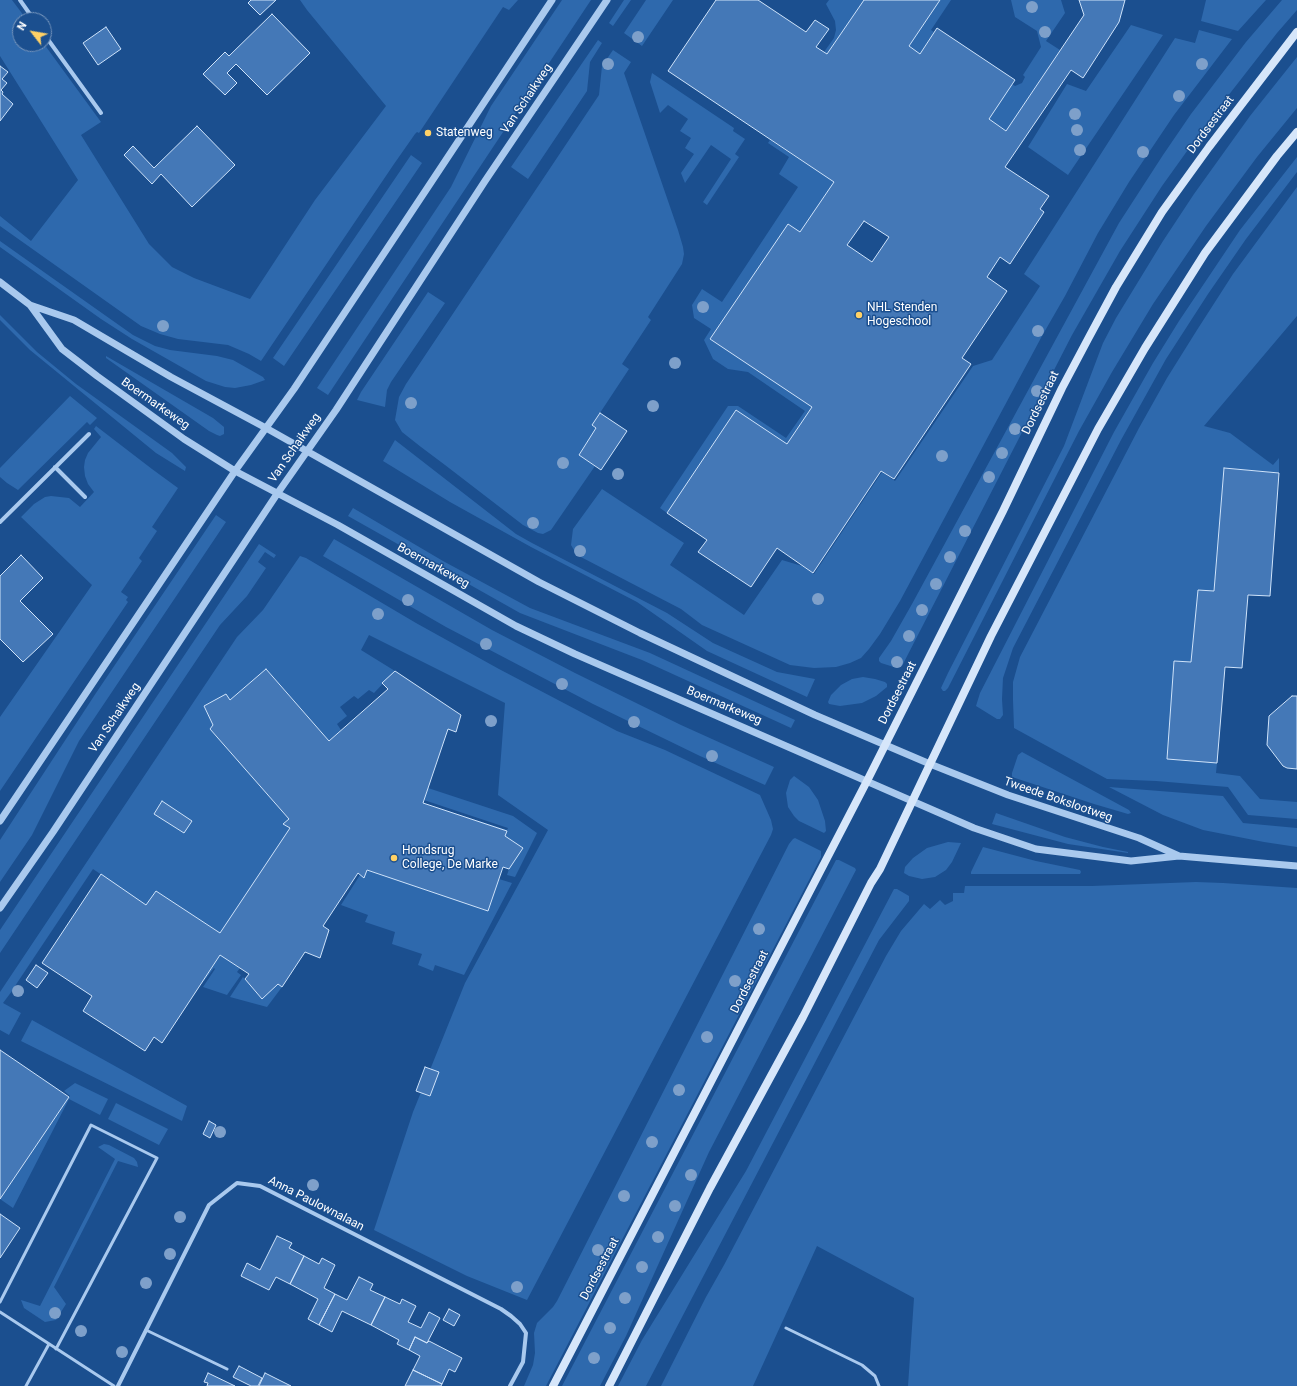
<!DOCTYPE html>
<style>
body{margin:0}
#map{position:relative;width:1297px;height:1386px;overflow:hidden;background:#1b4f8f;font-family:Roboto,sans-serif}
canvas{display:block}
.north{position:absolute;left:12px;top:12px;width:40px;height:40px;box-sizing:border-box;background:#1b4f8f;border:1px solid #7695bc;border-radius:50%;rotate:301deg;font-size:11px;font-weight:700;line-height:16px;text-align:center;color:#fff}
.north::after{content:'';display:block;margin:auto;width:14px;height:18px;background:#ffd166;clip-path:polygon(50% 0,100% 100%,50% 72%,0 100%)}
</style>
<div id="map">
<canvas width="1297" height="1386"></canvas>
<div class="north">N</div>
</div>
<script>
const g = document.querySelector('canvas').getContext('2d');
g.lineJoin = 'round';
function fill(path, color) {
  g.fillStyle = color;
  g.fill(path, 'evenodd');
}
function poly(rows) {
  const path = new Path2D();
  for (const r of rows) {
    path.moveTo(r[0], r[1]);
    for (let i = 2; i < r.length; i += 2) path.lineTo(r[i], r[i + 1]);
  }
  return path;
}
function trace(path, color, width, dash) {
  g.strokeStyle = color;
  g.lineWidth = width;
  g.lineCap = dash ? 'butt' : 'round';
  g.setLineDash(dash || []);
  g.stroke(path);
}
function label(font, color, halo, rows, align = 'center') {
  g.font = font + ' Roboto,sans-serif';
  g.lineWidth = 3;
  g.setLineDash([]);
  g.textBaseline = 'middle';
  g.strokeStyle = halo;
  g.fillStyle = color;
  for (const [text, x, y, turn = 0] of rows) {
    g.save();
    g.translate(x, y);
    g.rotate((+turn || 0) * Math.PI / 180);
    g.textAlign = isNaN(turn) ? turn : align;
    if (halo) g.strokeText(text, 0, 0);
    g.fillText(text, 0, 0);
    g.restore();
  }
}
fill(poly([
 [0,0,12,0,27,20,20,20,20,44,44,44,101,122,81,135,149,244,172,267,194,278,250,299,315,200,386,106,307,10,300,0,518,0,509,10,503,7,419,133,417,132,415,134,394,164,261,361,249,354,228,345,178,339,160,334,141,326,0,226,0,216,31,241,78,180,0,56],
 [562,0,591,0,328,395,317,388,451,187,491,106],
 [624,0,631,0,613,26,609,23],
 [646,0,673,0,642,46,624,33],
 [829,0,864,0,827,54,824,52,834,38,836,30,835,21,826,4],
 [940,0,951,0,931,30,934,32,920,54,909,46],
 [1011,0,1061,0,1065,13,1046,41,1060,50,1006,131,989,119,1012,84,1015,86,1022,83,1025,77,1023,75,1041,47,1037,31,1015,17],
 [1206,0,1266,0,1238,31,1201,21],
 [1282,0,1297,0,1297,10,1277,33,1210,119,1162,186,1120,251,1072,335,902,666,897,668,881,663,879,661,879,658,891,641,912,604,1119,223,1163,155,1191,114,1246,42],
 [1131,25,1163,35,1068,175,1028,147,1067,84,1086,91],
 [1199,30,1232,39,1174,115,1129,182,1098,233,1065,296,1042,336,900,601,880,634,869,649,861,658,850,663,836,667,814,668,790,665,702,625,681,609,577,555,571,545,573,529,602,489,684,543,670,565,744,615,782,560,802,566,814,574,882,472,895,481,973,366,992,360,1040,286,1024,274,1175,38,1195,43],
 [598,40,602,43,590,62,587,91,528,179,511,167],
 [613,50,631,62,624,73,678,230,683,247,684,254,682,264,648,317,651,320,622,364,629,369,592,425,596,428,579,455,595,466,551,530,543,534,538,533,523,525,445,465,421,447,402,432,395,420,399,397,406,384,599,95,602,66],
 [1297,57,1297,108,1257,157,1206,226,1153,304,1112,372,1079,431,948,688,945,691,943,691,941,688,948,673,1064,446,1103,343,1116,318,1163,241,1194,194,1250,116],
 [652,73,734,128,733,131,745,139,735,154,739,157,707,205,703,202,731,159,711,145,685,183,681,173,694,154,685,148,691,138,680,131,688,119,668,105,660,113,650,82],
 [770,140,834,182,800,232,788,224,710,339,812,407,787,444,736,410,667,513,660,508,728,406,738,406,786,438,805,411,748,372,728,369,713,359,704,340,711,329,694,318,692,305,702,289,722,302,798,187,779,174,789,157,768,143],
 [411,155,422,163,284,366,273,358],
 [1297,157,1297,172,1246,239,1208,294,1166,359,1121,440,1013,648,1003,678,1002,699,1003,715,1000,719,997,719,976,706,980,693,1114,432,1153,363,1179,321,1240,230],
 [1297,187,1297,316,1204,426,1230,433,1273,465,1279,458,1279,473,1224,468,1214,591,1198,590,1191,662,1174,661,1167,759,1217,763,1216,773,1240,776,1260,799,1297,802,1297,819,1248,815,1228,787,1156,781,1107,779,1014,728,1013,700,1013,682,1020,657,1139,428,1167,378,1197,330,1233,274],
 [0,241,133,335,155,346,170,350,217,356,233,360,263,377,265,380,251,385,235,388,225,387,206,381,132,339,101,319,0,247],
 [428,292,445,303,391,382,387,390,385,407,357,400,361,392],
 [0,315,37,352,76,384,172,453,186,467,185,471,156,453,30,350,0,320],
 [106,356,213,418,224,427,224,434,220,436,217,435,209,431,106,358],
 [70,396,97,418,90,425,87,422,18,490,7,483,0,477,0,468],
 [96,426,152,469,178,488,152,527,157,531,139,558,142,561,121,592,128,597,126,600,128,602,0,791,0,717,92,585,21,517,34,504,45,497,51,496,69,498,80,507,94,492,88,484,85,476,84,467,85,460,88,453,101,437,94,429],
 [395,440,516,534,532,543,667,613,713,643,777,672,815,679,807,697,707,651,637,602,531,547,450,502,383,461],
 [353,508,443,561,530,608,650,653,795,720,791,728,642,660,520,613,348,516],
 [216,515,226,522,79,741,32,835,0,882,0,840,96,693],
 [334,539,492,630,575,673,681,725,774,767,765,785,700,756,593,704,446,627,323,556],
 [259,544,276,555,274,558,265,552,258,562,266,568,247,596,220,625,0,953,0,930],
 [300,556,306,558,416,623,499,669,617,731,665,750,760,795,771,820,773,829,771,835,527,1300,467,1276,374,1230,413,1112,465,983,548,830,498,795,505,703,369,635,361,650,395,671,374,693,369,690,358,699,354,696,340,707,347,716,337,724,341,730,329,741,266,669,230,700,226,695,204,706,213,725,210,729,289,819,283,824,290,828,220,933,156,891,146,905,93,869,15,986,24,992,21,996,12,991,3,1003,21,1013,9,1035,0,1030,0,992,237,637,263,610],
 [863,677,875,679,885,682,887,684,887,687,876,696,862,703,840,706,829,704,828,702,831,695,841,685,852,679],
 [1022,752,1129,810,1131,813,1128,814,1094,804,1012,777,1012,773,1018,755],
 [794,776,809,787,818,800,825,821,826,831,824,833,799,821,794,816,788,807,786,793,790,780],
 [1109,787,1223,796,1243,823,1297,828,1297,847,1264,842,1203,830,1163,815],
 [428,788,513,816,537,833,515,877,507,875,509,869,523,848,505,836,423,803,507,830,508,828,424,800],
 [996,813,1065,837,1103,847,1128,852,1128,853,1068,844,992,824],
 [795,838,821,851,821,857,546,1386,524,1386,533,1365,535,1353,534,1333,537,1323,553,1307,557,1301,789,844,793,839],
 [948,842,961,843,952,862,946,870,935,877,922,879,909,876,904,873,905,867,913,858,927,848],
 [983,847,1036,861,1080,870,1081,872,1080,874,971,874,971,872],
 [836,860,839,860,855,868,856,870,709,1152,626,1336,600,1386,562,1386],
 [367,870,488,911,499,879,512,883,464,975,435,965,433,971,418,965,422,954,392,944,395,932,365,922,368,915,341,905,360,875,364,877],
 [1196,882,1223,883,1297,888,1297,1386,908,1386,914,1298,817,1246,753,1386,661,1386,706,1297,724,1265,886,956,901,931,924,904,930,909,940,900,945,905,953,901,953,893,964,893,965,886,1092,886],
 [894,889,897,889,909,896,909,901,879,940,646,1386,618,1386,642,1340,746,1171],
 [220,955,240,968,237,972,241,975,227,995,203,987,215,969,214,968,200,986],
 [243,977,262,998,278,984,282,987,267,1007,230,997],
 [32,1020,187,1106,182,1121,21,1041],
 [75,1083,108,1099,100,1115,69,1099,13,1208,0,1199,70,1096,64,1091],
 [116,1103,168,1129,159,1145,108,1119],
 [104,1144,109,1145,134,1158,137,1162,138,1167,118,1161,54,1287,66,1304,56,1320,45,1322,24,1308,21,1300,40,1306,115,1159,98,1147]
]), '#2e69ad');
const building = poly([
 [251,0,276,0,260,15,248,3,251,0],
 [716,0,758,0,806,32,815,20,829,29,816,47,827,54,864,0,940,0,909,46,920,54,937,28,1015,80,989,119,1006,131,1084,15,1079,0,1125,0,1119,22,1083,78,1071,70,1005,167,1049,196,1040,209,1044,212,1010,264,1000,257,987,277,1007,291,962,358,971,364,894,479,881,471,813,573,777,548,751,587,698,552,707,540,667,513,736,410,787,444,812,407,710,339,788,224,800,232,834,182,668,71,716,0],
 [864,221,889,237,872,262,847,245,864,221],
 [272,14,310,53,267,95,236,64,227,73,237,83,225,95,203,74,225,52,229,56,272,14],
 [106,27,121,49,98,65,83,43,106,27],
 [0,66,8,72,2,79,7,83,1,90,3,92,2,94,13,104,0,121,0,66],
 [197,126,235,165,192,207,161,174,152,184,124,155,133,146,154,168,197,126],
 [600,413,627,431,601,470,579,455,596,428,592,425,600,413],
 [1224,468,1279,473,1270,596,1248,595,1242,668,1225,667,1217,763,1167,759,1174,661,1191,662,1198,590,1214,591,1224,468],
 [21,555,43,578,20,601,53,634,23,662,0,639,0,576,21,555],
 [266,669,329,741,388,689,382,683,395,671,461,715,456,732,448,729,423,803,507,831,505,836,523,848,509,869,503,867,488,911,367,870,364,878,358,873,323,926,329,930,320,958,305,952,282,987,278,984,262,999,245,979,249,974,220,955,162,1043,154,1037,145,1051,83,1011,92,996,42,963,101,874,146,905,156,891,220,933,290,828,283,824,289,819,210,729,213,725,204,706,226,694,230,700,266,669],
 [1292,696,1297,696,1297,769,1287,768,1283,766,1267,745,1269,716,1292,696],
 [162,801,192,821,184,833,154,814,162,801],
 [36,965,48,973,37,988,26,980,36,965],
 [0,1050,69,1097,0,1199,0,1050],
 [425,1067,439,1072,430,1096,416,1091,425,1067],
 [209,1121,216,1125,210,1138,203,1134,209,1121],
 [0,1214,20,1228,0,1258,0,1214],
 [277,1236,292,1243,289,1248,304,1256,290,1284,276,1277,269,1290,241,1276,247,1263,260,1270,277,1236],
 [304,1256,319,1264,322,1258,335,1265,324,1288,335,1294,319,1325,308,1319,318,1299,290,1284,304,1256],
 [359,1277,373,1284,370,1290,385,1297,371,1325,342,1311,332,1332,319,1325,335,1294,347,1300,359,1277],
 [385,1297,400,1304,402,1299,416,1306,408,1322,421,1328,429,1312,440,1318,427,1343,415,1337,409,1350,397,1344,399,1340,371,1325,385,1297],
 [449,1309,460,1315,454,1326,443,1320,449,1309],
 [415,1337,427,1343,429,1341,462,1358,455,1372,449,1369,442,1384,413,1370,420,1356,409,1350,415,1337],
 [239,1366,262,1378,258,1386,251,1386,233,1377,239,1366],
 [413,1370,442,1384,441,1386,405,1386,413,1370],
 [208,1373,235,1386,207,1386,208,1383,204,1382,208,1373],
 [265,1373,291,1386,259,1386,265,1373]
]);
fill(building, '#4478b7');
trace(building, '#cfe3fa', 1);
trace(poly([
 [0,1302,91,1125,157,1158,56,1349],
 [0,1312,114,1386],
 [786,1328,862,1365,875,1376,879,1386],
 [146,1330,227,1369],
 [26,1386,49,1344]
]), '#a9c9ee', 3);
trace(poly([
 [20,0,34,20],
 [44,34,101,113],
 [55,467,85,497],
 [0,522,89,434],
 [118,1386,209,1205,237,1183,260,1186,501,1309,511,1316,520,1324,526,1333,523,1362,510,1386]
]), '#a9c9ee', 4);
trace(poly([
 [0,282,30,305,62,349,97,376,184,439,235,471,338,525,516,626,575,654,974,828,1036,849,1131,861,1179,856,1297,866],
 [30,305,74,320,171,377,266,428,539,582,640,633,815,715,930,764,1008,795,1139,838,1179,856],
 [0,821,235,471,294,389,552,0],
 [0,908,53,832,277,494,336,410,485,181,607,0]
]), '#a9c9ee', 7);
trace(poly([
 [553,1386,867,781,1003,511,1062,388,1088,339,1116,287,1162,212,1209,147,1297,32],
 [609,1386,710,1188,803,1017,871,883,880,869,991,636,1098,429,1145,348,1205,253,1277,156,1297,132]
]), '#d6e6fa', 8);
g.fillStyle = '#7ea0ca';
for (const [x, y] of [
 [1032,7],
 [1045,32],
 [638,37],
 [608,64],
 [1202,64],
 [1179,96],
 [1075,114],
 [1077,130],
 [1080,150],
 [1143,152],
 [703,307],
 [163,326],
 [1038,331],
 [675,363],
 [1037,391],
 [411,403],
 [653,406],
 [1015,429],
 [1002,453],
 [942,456],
 [563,463],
 [618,474],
 [989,477],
 [533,523],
 [965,531],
 [580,551],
 [950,557],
 [936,584],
 [818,599],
 [408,600],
 [922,610],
 [378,614],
 [909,636],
 [486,644],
 [897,662],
 [562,684],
 [491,721],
 [634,722],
 [712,756],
 [759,929],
 [735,981],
 [18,991],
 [707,1037],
 [679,1090],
 [220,1132],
 [652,1142],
 [691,1175],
 [313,1185],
 [624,1196],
 [675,1206],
 [180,1217],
 [658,1237],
 [598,1250],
 [170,1254],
 [642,1267],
 [146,1283],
 [517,1287],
 [625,1298],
 [55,1313],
 [610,1328],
 [81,1331],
 [122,1352],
 [594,1358]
]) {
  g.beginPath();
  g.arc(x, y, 6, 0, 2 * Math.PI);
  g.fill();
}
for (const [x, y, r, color] of [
 [428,133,4,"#ffd166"],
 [859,315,4,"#ffd166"],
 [394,858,4,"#ffd166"]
]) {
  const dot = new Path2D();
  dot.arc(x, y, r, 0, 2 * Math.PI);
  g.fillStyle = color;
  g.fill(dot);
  trace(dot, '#1b4f8f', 1.5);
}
label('12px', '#fff', '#1b4f8f', [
 ["Van Schaikweg",527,99,-56],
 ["Dordsestraat",1211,125,-53],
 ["Dordsestraat",1041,403,-64],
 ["Boermarkeweg",155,404,35],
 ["Van Schaikweg",295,448,-55],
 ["Boermarkeweg",433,566,29],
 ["Dordsestraat",898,693,-63],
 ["Boermarkeweg",724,706,23],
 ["Van Schaikweg",115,718,-56],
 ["Tweede Bokslootweg",1058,800,19],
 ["Dordsestraat",750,982,-63],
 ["Anna Paulownalaan",316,1204,27],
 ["Dordsestraat",600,1269,-62]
]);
label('12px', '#fff', '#1b4f8f', [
 ["Statenweg",436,133],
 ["NHL Stenden",867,308],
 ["Hogeschool",867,322],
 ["Hondsrug",402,851],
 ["College, De Marke",402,865]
], 'left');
</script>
